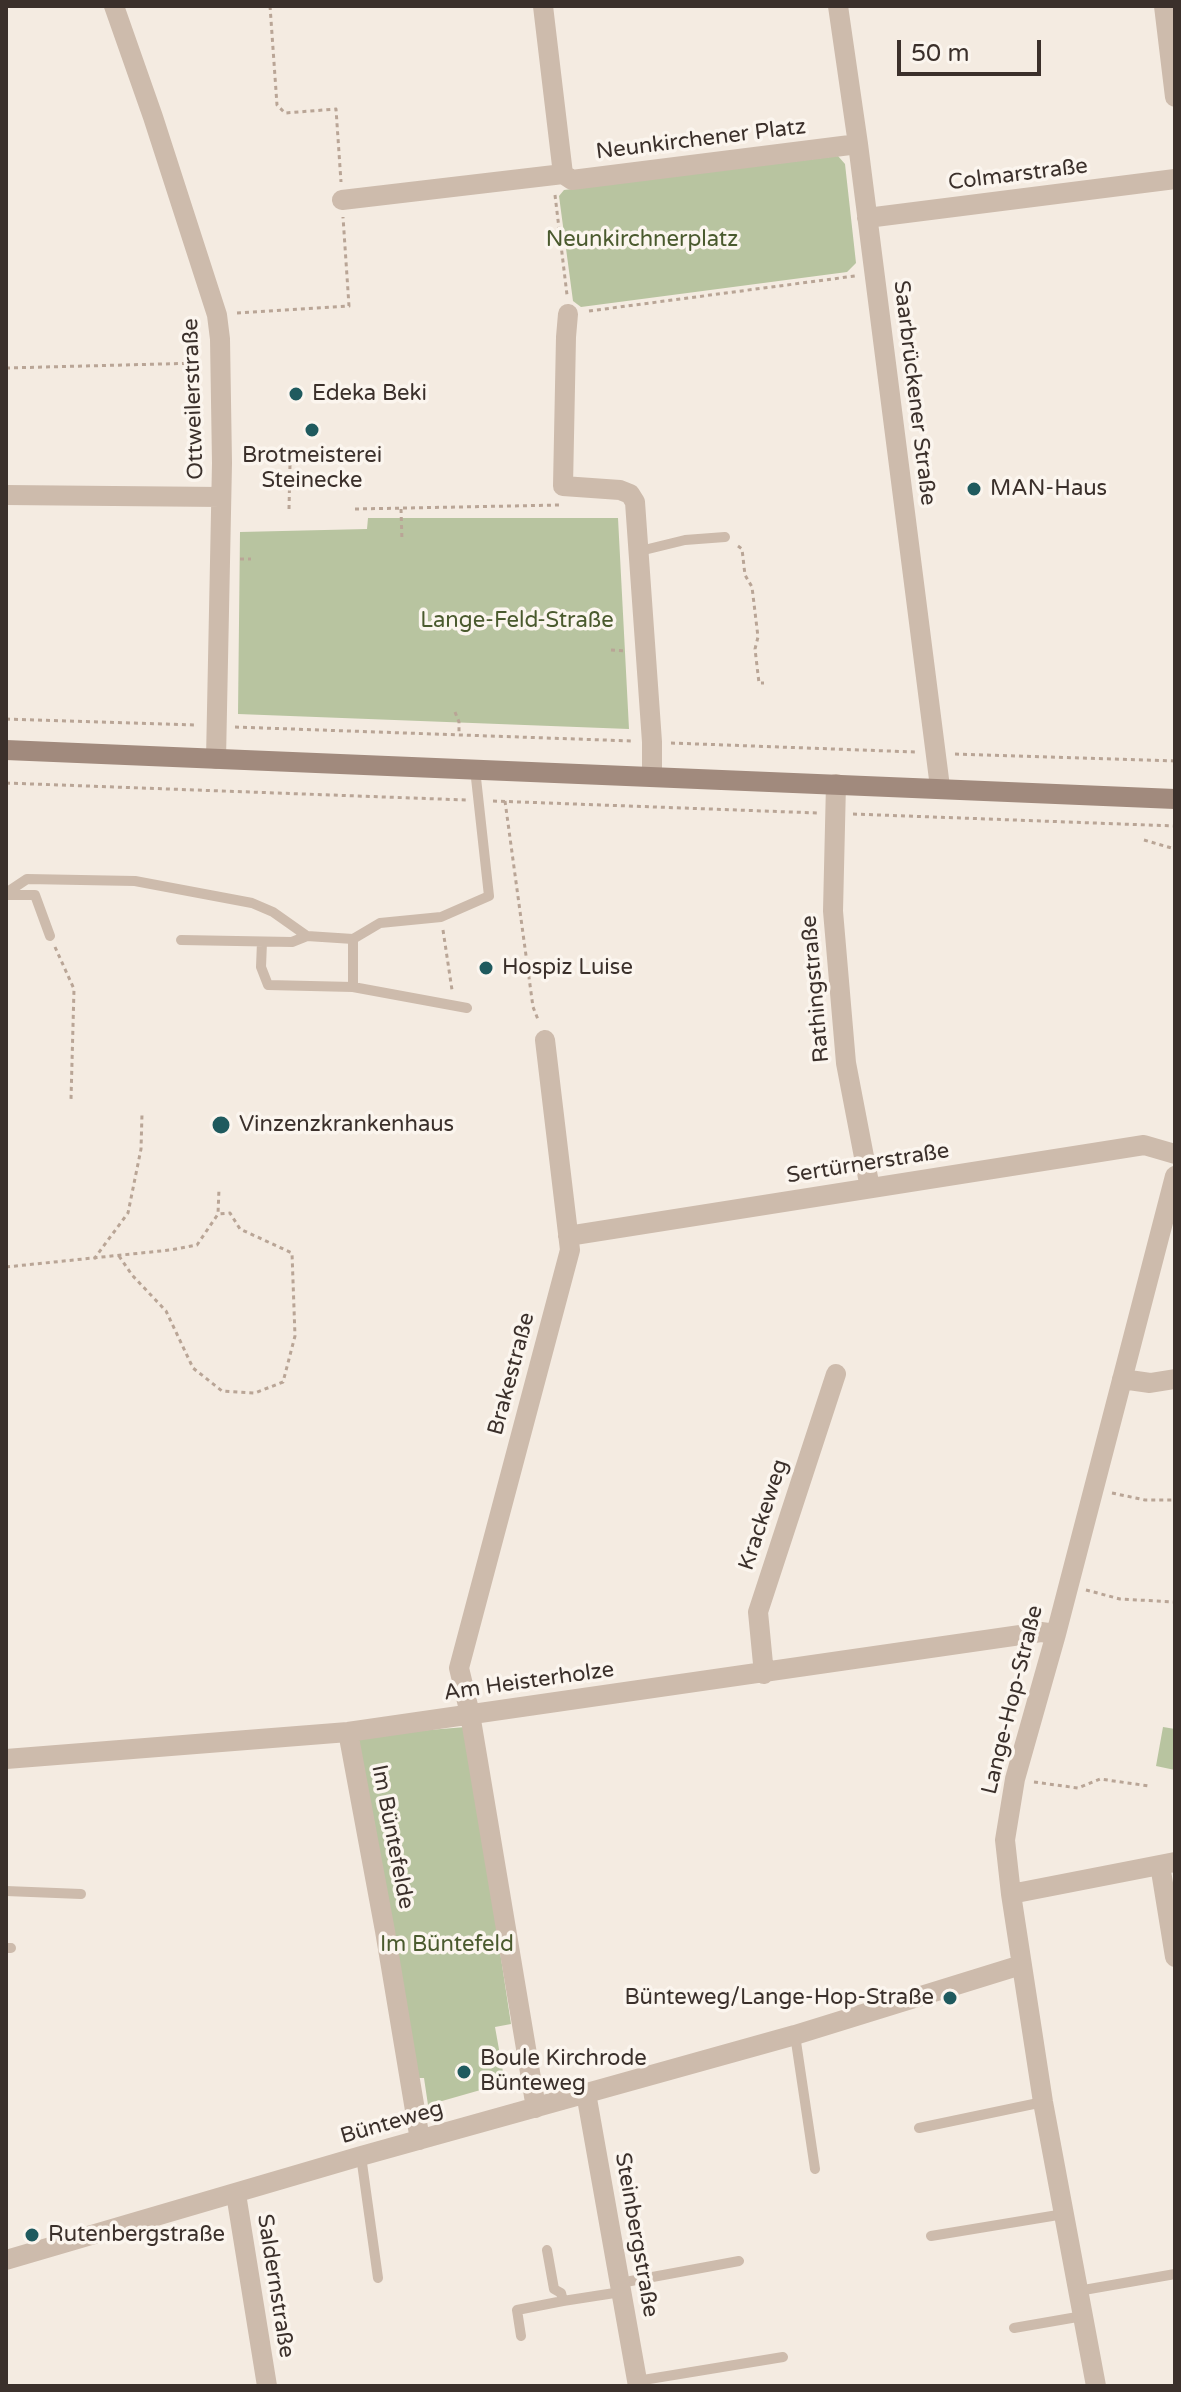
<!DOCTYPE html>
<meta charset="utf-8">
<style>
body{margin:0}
#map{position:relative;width:1181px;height:2392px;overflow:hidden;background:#f4ebe1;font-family:"Varela Round",sans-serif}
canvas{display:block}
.frame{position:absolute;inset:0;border:8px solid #3b302b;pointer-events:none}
.scale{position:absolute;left:897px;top:40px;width:144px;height:36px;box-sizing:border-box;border:4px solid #3b302b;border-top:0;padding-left:10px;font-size:24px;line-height:28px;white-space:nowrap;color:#3b302b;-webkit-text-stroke:6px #fbf5ee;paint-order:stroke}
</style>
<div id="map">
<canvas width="1181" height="2392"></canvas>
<div class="frame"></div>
<div class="scale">50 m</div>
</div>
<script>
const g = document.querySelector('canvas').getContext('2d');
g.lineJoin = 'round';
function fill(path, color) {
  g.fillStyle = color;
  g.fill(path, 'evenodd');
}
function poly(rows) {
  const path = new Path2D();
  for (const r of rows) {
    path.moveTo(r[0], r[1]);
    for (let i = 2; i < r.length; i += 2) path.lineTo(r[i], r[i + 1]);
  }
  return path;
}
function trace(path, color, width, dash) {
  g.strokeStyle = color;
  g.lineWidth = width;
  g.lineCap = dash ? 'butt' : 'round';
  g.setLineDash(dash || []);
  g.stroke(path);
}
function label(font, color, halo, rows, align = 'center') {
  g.font = font + ' "Varela Round",sans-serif';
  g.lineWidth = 7;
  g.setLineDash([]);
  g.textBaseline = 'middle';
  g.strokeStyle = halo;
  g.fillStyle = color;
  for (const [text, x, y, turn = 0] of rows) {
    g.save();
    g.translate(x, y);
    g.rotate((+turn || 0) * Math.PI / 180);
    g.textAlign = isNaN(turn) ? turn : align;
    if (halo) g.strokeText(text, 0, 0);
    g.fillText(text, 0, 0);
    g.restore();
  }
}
fill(poly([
 [838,156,845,164,856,263,847,272,581,307,573,301,559,196,564,190],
 [368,518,618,518,629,729,238,714,240,532,367,529],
 [466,1727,511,2024,495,2027,505,2083,428,2105,424,2078,417,2078,354,1736],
 [1163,1727,1175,1729,1175,1770,1156,1766]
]), '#b8c4a0');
trace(poly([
 [270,6,277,105,285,113,336,109,341,182],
 [555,195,567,295],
 [589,311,855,276],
 [237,313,349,306,343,217],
 [6,368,201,363],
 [289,509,290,464],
 [355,509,561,505],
 [401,509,402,541],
 [738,546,742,549,745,575,752,587,758,637,755,649,759,683,764,683],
 [240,559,251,559],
 [611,650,627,651],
 [455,712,459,722,459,735],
 [6,719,196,725],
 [235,727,632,741],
 [671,743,915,752],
 [955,754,1175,761],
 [6,783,466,800],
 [493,801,818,813],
 [505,801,533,1007,539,1022],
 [853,814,1175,826],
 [1144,840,1175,849],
 [443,930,452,990],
 [55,947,74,989,71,1099],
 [119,1256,132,1275,166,1311,193,1368,222,1391,255,1393,283,1382,295,1336,292,1253,240,1229,230,1213,218,1214],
 [94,1259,128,1213,141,1149,142,1114],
 [6,1267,170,1250,197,1245,218,1214,219,1189],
 [1112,1493,1145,1500,1175,1500],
 [1086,1590,1120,1599,1175,1602],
 [1034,1782,1078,1788,1100,1779,1149,1786]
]), '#b9a596', 3, [4, 4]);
trace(poly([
 [640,551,685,540,725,537],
 [6,893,27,879,135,881,252,903,273,912,307,936,292,942,181,940],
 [6,895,35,895,50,936],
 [353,939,380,923,441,917,489,896,475,769],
 [262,942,261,967,268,985,353,987,353,939,307,936],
 [353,987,467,1008],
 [6,1891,81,1894],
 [6,1948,11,1948],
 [795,2035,815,2169],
 [919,2128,1043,2102],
 [361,2156,378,2278],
 [931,2236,1064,2214],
 [547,2250,554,2289,561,2293,563,2301,621,2292],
 [620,2283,739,2261],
 [1078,2291,1175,2274],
 [1014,2328,1083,2316],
 [521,2336,517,2310,563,2301],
 [637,2381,783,2357]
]), '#cdbbac', 10);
trace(poly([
 [114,6,153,117,217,315,220,339,222,463,216,759],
 [543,6,563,174],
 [838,6,858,144,940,787],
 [1164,6,1175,97],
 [342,200,563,174,572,180,858,144],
 [867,218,1175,179],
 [568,314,566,337,563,486,620,490,630,494,635,502,652,742,652,776],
 [6,495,221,497],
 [836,784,833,911,846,1063,870,1188],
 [568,1236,1144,1145,1175,1154],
 [1122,1379,1150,1383,1175,1379],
 [764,1674,758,1612,836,1374],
 [348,1732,385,1931,420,2140],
 [6,1759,348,1732,1041,1632,1056,1634],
 [1160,1865,1175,1957],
 [1011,1894,1175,1862],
 [586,2093,638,2386],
 [536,2108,470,1714,459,1668,570,1250,545,1040],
 [236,2194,267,2386],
 [6,2260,361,2156,795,2035,1021,1965],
 [1096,2386,1043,2102,1011,1894,1005,1840,1015,1779,1056,1634,1175,1176]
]), '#cdbbac', 20);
trace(poly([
 [6,750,1175,799]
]), '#a18a7d', 20);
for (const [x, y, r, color] of [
 [296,394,8,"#1f5a5e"],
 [312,430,8,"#1f5a5e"],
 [974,489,8,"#1f5a5e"],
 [486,968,8,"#1f5a5e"],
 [221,1125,10,"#1f5a5e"],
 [950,1998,8,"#1f5a5e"],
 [464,2072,8,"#1f5a5e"],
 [32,2235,8,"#1f5a5e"]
]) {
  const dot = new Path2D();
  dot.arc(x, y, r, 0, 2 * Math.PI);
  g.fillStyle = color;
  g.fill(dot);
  trace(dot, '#fbf5ee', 3);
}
label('22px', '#3b302b', '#fbf5ee', [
 ["Neunkirchener Platz",701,140,-7],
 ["Colmarstraße",1018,175,-7],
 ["Saarbrückener Straße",914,393,83],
 ["Ottweilerstraße",194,399,-92],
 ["Rathingstraße",816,989,-95],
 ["Sertürnerstraße",868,1164,-9],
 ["Brakestraße",512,1374,-75],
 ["Krackeweg",764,1515,-72],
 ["Am Heisterholze",529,1682,-8],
 ["Lange-Hop-Straße",1013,1700,-76],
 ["Im Büntefelde",392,1837,79],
 ["Bünteweg",392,2123,-16],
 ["Steinbergstraße",636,2235,80],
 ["Saldernstraße",275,2286,81]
]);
label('22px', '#4a5a2e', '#fbf5ee', [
 ["Neunkirchnerplatz",642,240],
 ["Lange-Feld-Straße",517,621],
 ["Im Büntefeld",447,1945]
]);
label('22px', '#3b302b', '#fbf5ee', [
 ["Edeka Beki",312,394],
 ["Brotmeisterei",312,456,"center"],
 ["Steinecke",312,481,"center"],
 ["MAN-Haus",990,489],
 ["Hospiz Luise",502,968],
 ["Vinzenzkrankenhaus",239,1125],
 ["Bünteweg/Lange-Hop-Straße",934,1998,"right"],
 ["Boule Kirchrode",480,2059],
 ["Bünteweg",480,2084],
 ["Rutenbergstraße",48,2235]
], 'left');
</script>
